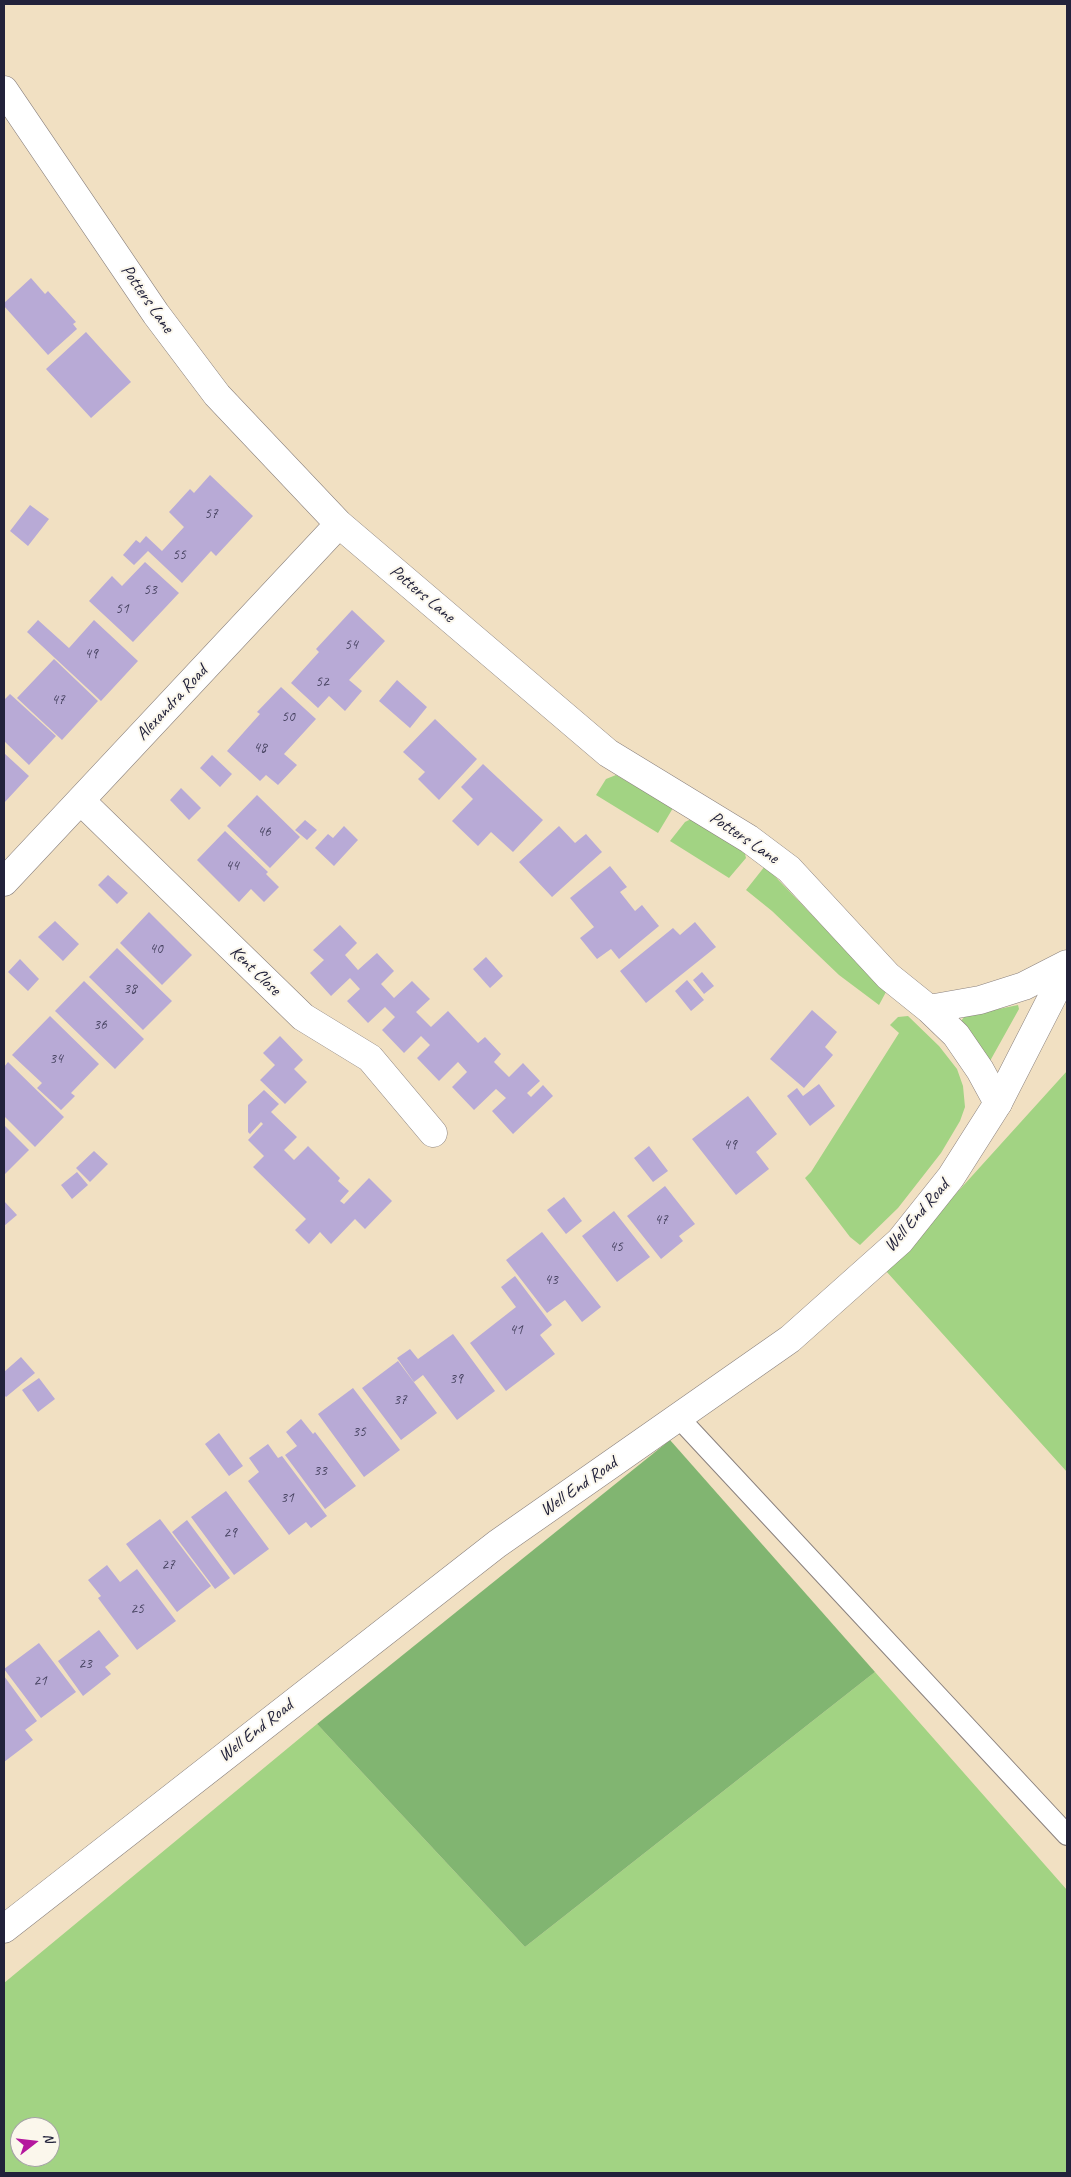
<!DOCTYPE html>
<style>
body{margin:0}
#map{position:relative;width:1071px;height:2177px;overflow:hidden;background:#f1e0c2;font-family:Caveat,sans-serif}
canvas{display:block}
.frame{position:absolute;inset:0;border:5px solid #22223b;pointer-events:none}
.north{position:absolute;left:10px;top:2117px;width:50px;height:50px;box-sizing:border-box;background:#fbf7ec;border:1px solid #a4a2a5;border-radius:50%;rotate:74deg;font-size:14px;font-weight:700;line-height:20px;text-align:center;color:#22223b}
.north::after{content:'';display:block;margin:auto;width:18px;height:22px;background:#b5179e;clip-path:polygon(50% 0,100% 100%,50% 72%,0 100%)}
</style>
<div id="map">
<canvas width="1071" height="2177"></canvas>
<div class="frame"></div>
<div class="north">N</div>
</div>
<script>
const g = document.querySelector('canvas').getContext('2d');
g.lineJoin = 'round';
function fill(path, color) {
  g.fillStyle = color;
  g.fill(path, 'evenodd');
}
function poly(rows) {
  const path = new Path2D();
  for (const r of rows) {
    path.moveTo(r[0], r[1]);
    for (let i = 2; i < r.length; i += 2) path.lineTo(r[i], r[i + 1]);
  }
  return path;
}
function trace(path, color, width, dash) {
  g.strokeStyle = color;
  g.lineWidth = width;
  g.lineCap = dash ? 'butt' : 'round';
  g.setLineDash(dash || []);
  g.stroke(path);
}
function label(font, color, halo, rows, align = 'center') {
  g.font = font + ' Caveat,sans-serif';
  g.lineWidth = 4;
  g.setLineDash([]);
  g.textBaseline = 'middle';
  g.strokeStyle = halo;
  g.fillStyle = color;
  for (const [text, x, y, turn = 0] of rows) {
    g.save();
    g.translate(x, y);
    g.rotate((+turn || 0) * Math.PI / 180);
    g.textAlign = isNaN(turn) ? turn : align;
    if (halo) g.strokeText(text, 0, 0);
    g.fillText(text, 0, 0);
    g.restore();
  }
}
fill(poly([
 [616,775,673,808,658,833,596,795,606,779],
 [693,818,744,850,746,858,729,878,670,841,685,822],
 [765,866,886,992,879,1005,839,975,772,911,746,890],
 [1018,1005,1019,1009,990,1061,961,1021,965,1016],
 [908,1016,939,1046,957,1069,963,1086,965,1107,960,1121,941,1153,898,1208,860,1245,850,1237,805,1178,811,1172,899,1033,890,1025,898,1017],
 [1067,1071,1067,1472,886,1271],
 [875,1672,1067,1890,1067,2173,4,2173,4,1983,317,1724,525,1947],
 [20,2127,50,2127,50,2157,20,2157]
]), '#a2d383');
fill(poly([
 [670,1440,875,1672,525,1947,317,1724]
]), '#81b571');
fill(poly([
 [31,278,45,294,48,291,76,322,73,324,77,329,48,355,4,306,4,303],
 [86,332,131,382,91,418,46,369],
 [210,475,253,516,216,556,211,551,182,583,148,551,134,565,123,555,136,540,140,543,146,536,162,551,184,527,169,512,190,489,194,493],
 [30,505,49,519,28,546,10,531],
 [145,562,179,593,133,642,89,601,112,576,122,586],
 [352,610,385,641,349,680,362,691,345,711,329,696,318,708,291,683,319,652,316,649],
 [38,620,69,648,94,620,138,661,101,701,27,632],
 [54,659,98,701,62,740,17,698],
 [397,680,427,707,410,728,379,701],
 [281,687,316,719,284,754,297,765,278,785,266,775,260,781,227,751,260,714,257,712],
 [10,694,56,736,29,765,4,741,4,700],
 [435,719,477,759,439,800,418,779,425,772,403,752],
 [4,753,29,776,4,803],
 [212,755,232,774,220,787,200,768],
 [483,764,543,820,513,852,491,832,478,846,452,821,473,799,461,787],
 [181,788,201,808,189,820,170,800],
 [257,795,300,837,270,868,227,826],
 [305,820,317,830,307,840,295,830],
 [344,826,358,840,334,866,315,848,328,834,333,838],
 [559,826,575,843,586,834,602,852,552,897,519,862],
 [225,831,268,872,266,874,279,887,264,902,251,889,239,902,197,860],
 [610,866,627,887,620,892,635,911,642,905,659,926,619,959,611,949,597,959,580,938,594,927,570,898],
 [108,875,128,893,117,904,98,885],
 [149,912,192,955,162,985,120,943],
 [55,921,79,944,63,961,38,937],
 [695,922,716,947,646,1003,620,971,673,928,680,935],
 [340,925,357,943,345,955,358,970,377,953,394,971,381,984,394,998,412,981,430,999,416,1012,431,1027,448,1011,478,1043,485,1037,501,1054,494,1062,509,1077,523,1063,540,1081,527,1093,531,1097,543,1085,553,1096,513,1134,492,1111,506,1098,496,1089,474,1110,452,1087,467,1072,458,1062,439,1081,417,1058,430,1045,421,1036,404,1053,382,1030,395,1017,385,1007,368,1023,347,1001,360,989,350,978,331,996,310,973,324,960,313,950],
 [117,948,172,1001,143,1030,89,977],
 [486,957,503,976,490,988,473,969],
 [20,959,39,979,28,991,8,972],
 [702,972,714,986,704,994,693,980],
 [687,980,704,1000,691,1011,675,991],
 [84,981,144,1039,115,1069,55,1011],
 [812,1010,837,1032,825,1047,833,1055,804,1088,770,1059],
 [50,1016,99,1064,71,1093,75,1096,61,1110,37,1088,42,1083,12,1055],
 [280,1036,303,1060,294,1069,307,1082,285,1104,260,1080,275,1065,263,1053],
 [8,1062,64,1117,35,1147,4,1116,4,1067],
 [819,1084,835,1106,810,1126,787,1096,797,1088,803,1096],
 [264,1090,279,1104,271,1112,297,1137,284,1150,294,1160,308,1146,340,1178,338,1181,349,1191,340,1201,344,1204,369,1178,392,1201,365,1229,355,1219,331,1244,320,1232,309,1244,295,1230,306,1219,253,1167,264,1156,248,1140,263,1124,261,1122,250,1134,248,1132,248,1105],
 [748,1096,777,1134,756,1152,769,1169,736,1195,692,1139],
 [4,1125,29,1150,4,1175],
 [649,1146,668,1171,653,1182,634,1158],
 [94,1151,108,1164,90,1182,76,1168],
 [77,1172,88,1185,72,1199,61,1185],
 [665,1186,695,1224,679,1236,683,1241,661,1259,627,1216],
 [564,1197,582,1221,566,1234,547,1210],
 [4,1201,17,1215,4,1226],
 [614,1211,650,1257,617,1282,582,1236],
 [542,1232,601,1307,582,1322,565,1300,547,1313,506,1260],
 [515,1276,552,1325,540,1335,555,1354,506,1391,470,1343,516,1307,501,1287],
 [453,1334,495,1391,457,1420,423,1375,414,1382,397,1358,410,1349,418,1359],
 [21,1357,35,1373,6,1397,4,1395,4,1372],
 [398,1361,437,1413,401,1440,362,1388],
 [39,1378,55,1399,38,1412,22,1390],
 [353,1388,400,1450,364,1477,318,1414],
 [301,1419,313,1434,315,1432,356,1486,325,1509,285,1455,297,1446,286,1432],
 [219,1433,243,1466,229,1476,205,1444],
 [268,1444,278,1458,282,1456,327,1516,311,1528,306,1522,289,1535,248,1481,259,1472,249,1458],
 [226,1491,269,1549,234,1575,191,1517],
 [160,1519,211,1586,177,1612,126,1544],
 [187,1520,230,1578,215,1589,172,1532],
 [107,1565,120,1582,137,1569,176,1621,137,1650,98,1598,101,1596,88,1580],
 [99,1630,119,1656,105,1667,111,1674,83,1696,58,1661],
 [39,1643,76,1692,41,1718,4,1669],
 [4,1676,37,1721,25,1730,33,1740,4,1762]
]), '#b8aad6');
const service = poly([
 [679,1418,1067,1835]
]);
const minor = poly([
 [4,90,156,314,217,395,339,524,608,753,749,839,789,869,888,976,929,1009,956,1035,980,1070,998,1103],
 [81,801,303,1017,370,1058,433,1133],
 [4,882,339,524],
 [929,1009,980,1000,1024,986,1067,964]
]);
const tertiary = poly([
 [4,1929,497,1544,790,1339,900,1241,951,1177,998,1103,1067,968]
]);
trace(service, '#8a817e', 22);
trace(minor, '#8a817e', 29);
trace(tertiary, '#8a817e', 29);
trace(service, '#fff', 20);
trace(minor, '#fff', 28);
trace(tertiary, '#fff', 28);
label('15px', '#484462', null, [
 ["57",211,514],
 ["55",179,555],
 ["53",150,590],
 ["51",122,609],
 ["54",351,645],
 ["49",91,654],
 ["52",322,682],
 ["47",58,700],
 ["50",288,717],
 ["48",260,748],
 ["46",264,832],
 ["44",232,866],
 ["40",156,949],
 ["38",130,989],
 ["36",100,1025],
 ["34",56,1059],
 ["49",730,1145],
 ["47",661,1220],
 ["45",616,1247],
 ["43",551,1280],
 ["41",516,1330],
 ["39",456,1379],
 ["37",400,1400],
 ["35",359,1432],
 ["33",320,1471],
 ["31",287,1498],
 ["29",230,1533],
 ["27",168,1565],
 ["25",137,1609],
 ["23",85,1664],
 ["21",40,1681]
]);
label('18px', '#22223b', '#fbf7ec', [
 ["Potters Lane",147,299,55],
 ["Potters Lane",422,594,40],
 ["Alexandra Road",172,703,-47],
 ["Potters Lane",744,838,34],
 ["Kent Close",255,971,44],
 ["Well End Road",917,1216,-49],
 ["Well End Road",579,1487,-35],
 ["Well End Road",256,1731,-38]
]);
</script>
